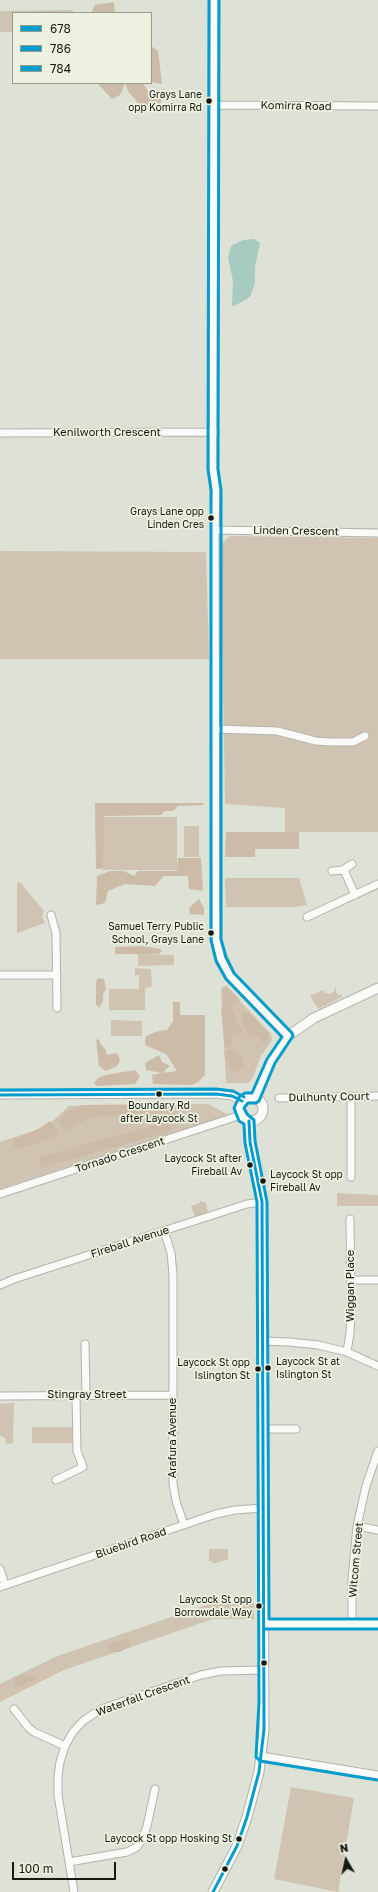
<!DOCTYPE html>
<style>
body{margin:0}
#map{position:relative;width:378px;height:1892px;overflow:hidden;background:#dee1d6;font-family:"Golos Text",sans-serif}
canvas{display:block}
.legend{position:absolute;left:12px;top:12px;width:140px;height:72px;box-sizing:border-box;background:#ecf2df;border:1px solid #979b8d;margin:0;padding:5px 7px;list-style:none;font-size:12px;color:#171913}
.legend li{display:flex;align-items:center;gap:8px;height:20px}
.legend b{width:20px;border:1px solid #979b8d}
.north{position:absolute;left:326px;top:1840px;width:40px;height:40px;-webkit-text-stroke:3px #ecf2df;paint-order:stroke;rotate:351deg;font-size:11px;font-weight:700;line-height:16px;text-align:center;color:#171913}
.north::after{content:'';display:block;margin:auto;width:14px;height:18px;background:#171913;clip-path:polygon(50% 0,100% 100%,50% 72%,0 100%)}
.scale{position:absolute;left:12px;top:1862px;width:104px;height:18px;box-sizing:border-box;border:2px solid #171913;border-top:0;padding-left:5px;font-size:12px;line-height:14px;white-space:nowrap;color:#171913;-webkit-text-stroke:3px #ecf2df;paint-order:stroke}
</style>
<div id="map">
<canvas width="378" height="1892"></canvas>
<ul class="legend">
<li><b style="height:5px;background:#039ece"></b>678</li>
<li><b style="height:5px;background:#039ece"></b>786</li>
<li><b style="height:5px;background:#039ece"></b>784</li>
</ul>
<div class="north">N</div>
<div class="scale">100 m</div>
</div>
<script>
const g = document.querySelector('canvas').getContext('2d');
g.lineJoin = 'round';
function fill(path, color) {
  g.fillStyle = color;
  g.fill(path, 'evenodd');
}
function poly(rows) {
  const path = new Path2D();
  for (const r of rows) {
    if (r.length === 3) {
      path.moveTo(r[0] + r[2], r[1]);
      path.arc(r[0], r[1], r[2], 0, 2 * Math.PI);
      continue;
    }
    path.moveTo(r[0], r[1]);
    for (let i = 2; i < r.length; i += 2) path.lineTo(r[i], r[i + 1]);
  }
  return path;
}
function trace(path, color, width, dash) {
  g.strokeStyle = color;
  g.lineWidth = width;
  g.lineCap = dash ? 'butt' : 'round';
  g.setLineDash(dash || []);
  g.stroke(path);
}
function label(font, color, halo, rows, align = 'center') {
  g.font = font + ' "Golos Text",sans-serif';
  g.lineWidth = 3.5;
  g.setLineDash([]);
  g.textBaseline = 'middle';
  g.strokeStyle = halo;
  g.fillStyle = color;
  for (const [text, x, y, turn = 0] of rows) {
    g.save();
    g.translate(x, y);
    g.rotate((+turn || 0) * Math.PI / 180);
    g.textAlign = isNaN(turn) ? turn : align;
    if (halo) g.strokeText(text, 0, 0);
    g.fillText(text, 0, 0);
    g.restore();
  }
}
fill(poly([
 [73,10,73,13,13,13,13,32,0,32,0,11],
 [230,536,378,538,378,832,285,832,285,808,225,804,221,554,222,543],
 [0,551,206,552,209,659,0,659],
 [102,817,177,817,177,870,102,870],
 [184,826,199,826,199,857,184,857],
 [225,878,299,878,307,905,294,907,226,907],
 [20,882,44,911,42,917,45,923,17,933,17,883],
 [138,954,174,955,174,965,138,966],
 [135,968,151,969,152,986,145,989,145,1010,109,1010,109,989,139,989,139,975,135,975],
 [226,986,271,1034,272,1040,261,1056,253,1077,248,1083,226,1083,221,990,221,988],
 [334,988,336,988,336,992,339,995,341,994,342,997,318,1009,310,996,323,990,325,993,329,994,335,991],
 [111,1020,142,1021,142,1036,111,1036],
 [208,1104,229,1115,0,1189,0,1142,46,1127,69,1106],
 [378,1190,378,1206,337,1206,337,1193,378,1195],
 [200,1201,206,1203,208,1212,195,1217,191,1206,200,1203],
 [14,1403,13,1443,7,1444,4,1437,0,1436,0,1404],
 [32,1427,72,1427,72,1443,32,1443],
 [209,1549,228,1549,228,1559,213,1564,212,1561,209,1561],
 [254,1603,254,1619,213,1619,64,1670,0,1702,0,1684,55,1657,209,1604],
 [291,1787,354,1798,338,1892,274,1879]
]), '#d1c3b1');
fill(poly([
 [114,2,115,13,91,13,95,5],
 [151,46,158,51,162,84,151,82],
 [97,83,125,83,120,95,112,99],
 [125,83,143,83,148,91,163,97,157,111,143,109,128,91],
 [95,803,204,803,203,805,178,806,173,811,164,811,161,815,104,816,103,867,100,869,96,869],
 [226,832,299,832,299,849,255,849,255,857,225,857],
 [178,858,201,858,203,891,189,889,188,876,164,876,155,886,125,884,108,891,105,903,96,905,97,876,110,871,124,871,134,876,138,871,177,871],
 [199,899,204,908,204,915,190,914,189,908],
 [145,946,160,949,162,951,159,954,115,954,115,947],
 [98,978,104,979,106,989,103,994,103,1001,99,1008,96,1004,96,982],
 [227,986,240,1000,231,1007,242,1032,232,1036,231,1046,225,1047,221,1009,223,1008,223,988],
 [173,1002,180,1002,180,1015,205,1015,205,1075,198,1082,192,1085,153,1084,152,1075,162,1073,146,1070,145,1063,159,1055,162,1062,170,1066,165,1070,164,1073,177,1071,166,1054,145,1045,146,1036,159,1031,167,1030,173,1021],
 [240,1011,249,1013,268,1033,268,1040,263,1043,259,1037,253,1038,247,1035],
 [96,1039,99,1040,101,1045,106,1050,107,1055,117,1053,120,1060,117,1066,106,1071,99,1066],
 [233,1048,241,1056,244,1067,239,1072,229,1068,224,1052],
 [135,1070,140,1076,135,1084,97,1086,94,1083,98,1078,105,1075],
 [171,1104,174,1107,173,1112,91,1117,67,1130,58,1123,66,1112,82,1105],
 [50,1121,60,1132,54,1138,16,1149,13,1144,14,1139,38,1129],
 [166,1122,171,1127,170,1131,45,1167,40,1163,40,1157],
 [129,1638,131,1646,120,1652,110,1652,109,1645],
 [24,1674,28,1676,35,1675,37,1679,34,1682,27,1681,24,1686,18,1687,15,1684,14,1680,17,1676]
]), '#ccbba7');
fill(poly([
 [254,239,260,243,255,267,255,283,250,297,236,305,232,306,233,281,228,258,231,246,243,240]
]), '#a7cbc0');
const minor = poly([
 [214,0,213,469,216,490,215,530,216,940,221,959,230,976,288,1036],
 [214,105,378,106],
 [0,433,215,432],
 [215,530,378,533],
 [215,729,277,731,316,741,331,742,353,742,365,736],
 [344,870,355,895],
 [332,871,343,870,352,864],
 [51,915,56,933,57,1008],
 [307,917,378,884],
 [0,975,57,975],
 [0,1095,216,1094,232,1096,242,1101],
 [351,1096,351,1177],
 [279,1098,378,1096],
 [0,1194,241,1115],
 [164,1231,171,1253,173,1274,173,1484,176,1501,184,1525],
 [351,1280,378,1280],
 [0,1285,14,1279,247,1204,262,1202],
 [262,1341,289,1342,318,1345,347,1352,378,1366],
 [85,1344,86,1395],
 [347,1352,350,1333,351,1315,350,1219],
 [0,1396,173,1395],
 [263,1429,296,1429],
 [56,1480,83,1467,77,1451,76,1395],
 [357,1526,378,1530],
 [0,1569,5,1585],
 [0,1587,216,1514,235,1510,263,1508],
 [352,1624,352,1579,357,1526,366,1486,378,1451],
 [14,1709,28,1727,34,1732,65,1746],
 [261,1756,378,1775],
 [69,1862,127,1852,137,1847,143,1838,147,1826,155,1789],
 [74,1892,58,1795,58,1776,60,1762,65,1746,73,1732,83,1721,101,1709,201,1675,221,1671,264,1670]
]);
const tertiary = poly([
 [251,1109,12],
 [255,1098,271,1061,288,1036,314,1018,378,988],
 [264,1624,378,1624],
 [213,1892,237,1846,247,1817,259,1772,264,1729,262,1202,260,1187,250,1142,249,1121]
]);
trace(minor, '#b1b3ab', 9);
trace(tertiary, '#b1b3ab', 11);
trace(minor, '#fafaf9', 7);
trace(tertiary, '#fafaf9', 9);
trace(poly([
 [0,1095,216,1094,232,1096,242,1101],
 [213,1892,237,1846,247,1817,259,1772,264,1729,262,1202,250,1142,249,1121]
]), '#039ece', 3);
trace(poly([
 [209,0,208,469,211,490,211,940,216,961,226,979,282,1037,267,1059,252,1093,245,1093,239,1097,234,1108,239,1121,244,1124,245,1143,257,1202,259,1702,256,1757,260,1761,377,1780],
 [264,1629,378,1629]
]), '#039ece', 3);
trace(poly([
 [219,0,218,469,221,490,221,939,226,957,234,973,292,1033,293,1036,275,1063,259,1101,256,1103,248,1103,244,1108,247,1114,254,1120,255,1141,267,1202,269,1619,378,1619],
 [0,1090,216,1089,233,1091,244,1097]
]), '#039ece', 3);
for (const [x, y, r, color] of [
 [209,101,3.5,"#171913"],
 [211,518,3.5,"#171913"],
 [211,933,3.5,"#171913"],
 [159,1094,3.5,"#171913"],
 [250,1165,3.5,"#171913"],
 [263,1181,3.5,"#171913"],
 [268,1368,3.5,"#171913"],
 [258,1369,3.5,"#171913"],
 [259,1606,3.5,"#171913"],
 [264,1663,3.5,"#171913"],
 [239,1839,3.5,"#171913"],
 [225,1869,3.5,"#171913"]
]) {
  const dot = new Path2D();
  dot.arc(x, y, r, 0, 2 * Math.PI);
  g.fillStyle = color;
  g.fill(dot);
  trace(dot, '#ecf2df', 1.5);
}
label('10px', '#171913', '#ecf2df', [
 ["Grays Lane",202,95],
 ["opp Komirra Rd",202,108],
 ["Grays Lane opp",204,512],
 ["Linden Cres",204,525],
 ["Samuel Terry Public",204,927],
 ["School, Grays Lane",204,940],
 ["Boundary Rd",159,1106,"center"],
 ["after Laycock St",159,1119,"center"],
 ["Laycock St after",242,1159],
 ["Fireball Av",242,1172],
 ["Laycock St opp",270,1175,"left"],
 ["Fireball Av",270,1188,"left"],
 ["Laycock St at",276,1362,"left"],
 ["Islington St",276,1375,"left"],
 ["Laycock St opp",250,1363],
 ["Islington St",250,1376],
 ["Laycock St opp",252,1600],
 ["Borrowdale Way",252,1613],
 ["Laycock St opp Hosking St",232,1839]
], 'right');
label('11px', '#171913', '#ecf2df', [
 ["Komirra Road",296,106,1],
 ["Kenilworth Crescent",107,433],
 ["Linden Crescent",296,531,1],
 ["Dulhunty Court",329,1097,-1],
 ["Tornado Crescent",120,1155,-18],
 ["Fireball Avenue",130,1242,-18],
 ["Wiggan Place",351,1286,-90],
 ["Stingray Street",87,1395],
 ["Arafura Avenue",173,1438,-90],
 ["Bluebird Road",131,1543,-19],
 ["Witcom Street",356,1560,-85],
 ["Waterfall Crescent",143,1696,-20]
]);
</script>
